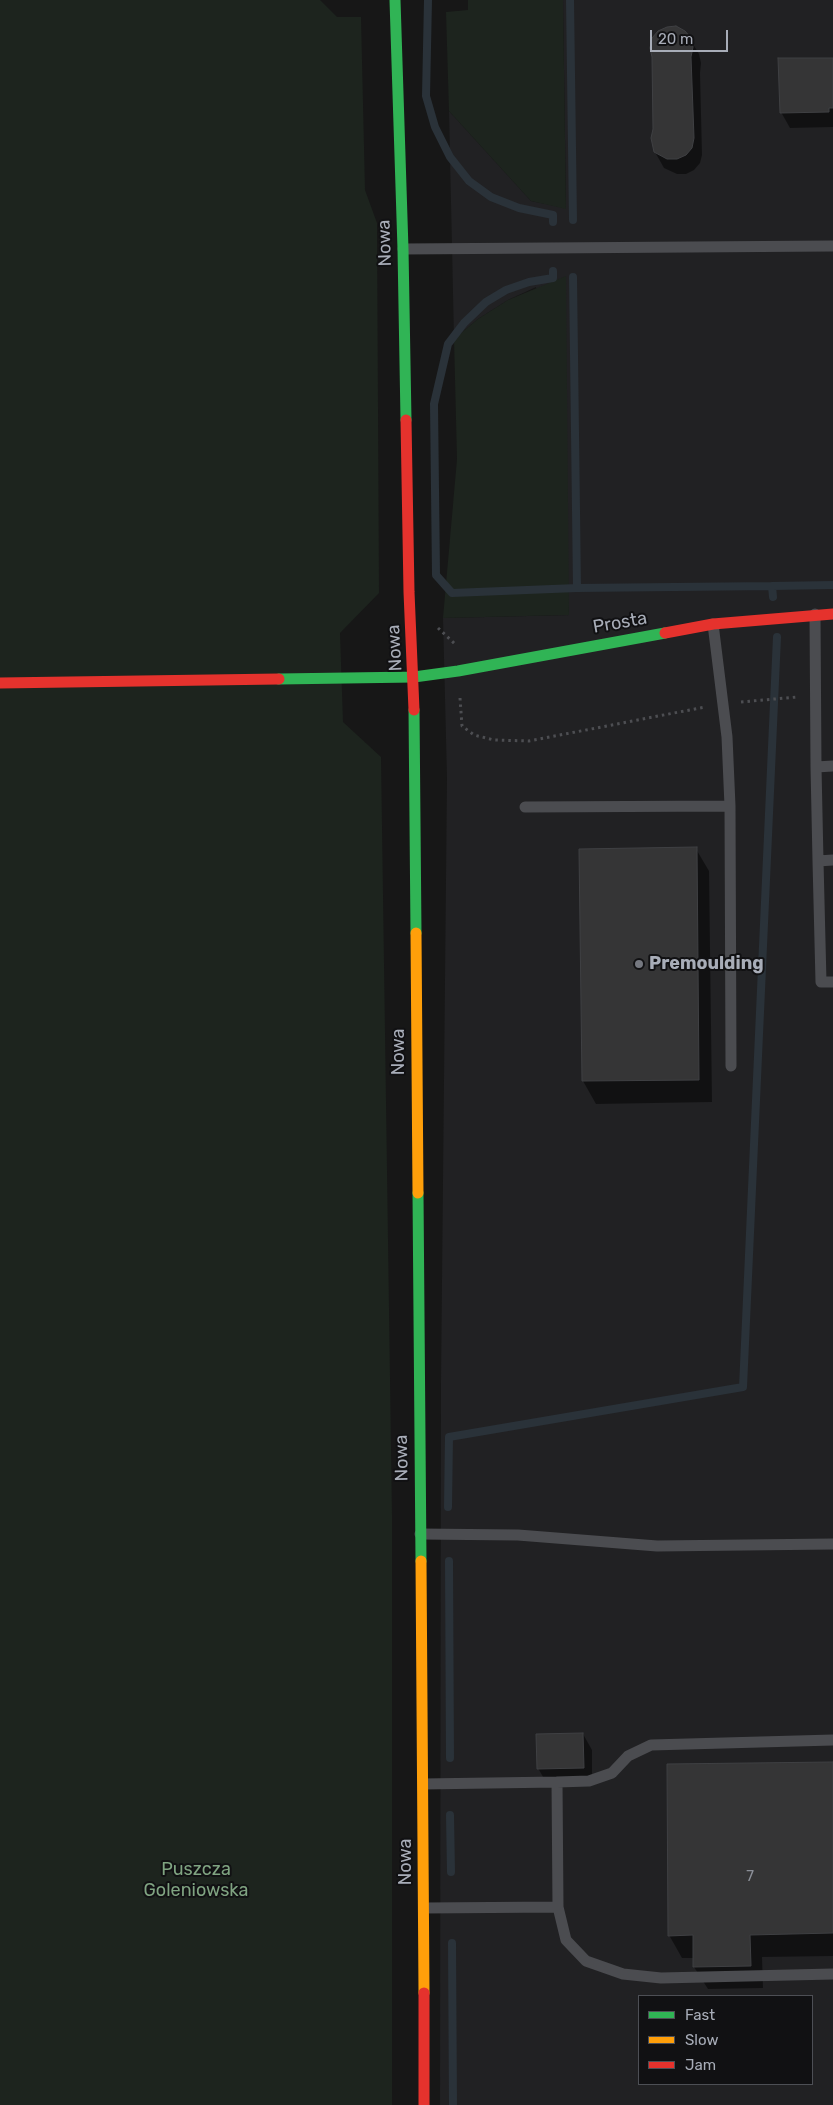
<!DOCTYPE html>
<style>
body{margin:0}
#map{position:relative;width:833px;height:2105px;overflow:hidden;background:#171717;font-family:Rubik,sans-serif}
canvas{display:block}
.legend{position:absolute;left:638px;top:1995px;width:175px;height:90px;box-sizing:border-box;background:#111113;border:1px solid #4d4f55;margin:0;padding:6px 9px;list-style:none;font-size:15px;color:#a8adb8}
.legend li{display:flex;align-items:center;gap:10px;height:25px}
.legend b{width:25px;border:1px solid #4d4f55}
.scale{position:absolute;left:650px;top:30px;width:78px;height:22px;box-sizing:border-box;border:2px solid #a8adb8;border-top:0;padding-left:6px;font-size:15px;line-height:18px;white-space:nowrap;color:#a8adb8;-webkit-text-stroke:4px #111113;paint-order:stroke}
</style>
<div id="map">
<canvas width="833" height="2105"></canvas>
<ul class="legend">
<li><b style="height:6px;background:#30b455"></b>Fast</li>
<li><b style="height:6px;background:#ff9f0a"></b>Slow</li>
<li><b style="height:6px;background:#e5322d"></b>Jam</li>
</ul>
<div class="scale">20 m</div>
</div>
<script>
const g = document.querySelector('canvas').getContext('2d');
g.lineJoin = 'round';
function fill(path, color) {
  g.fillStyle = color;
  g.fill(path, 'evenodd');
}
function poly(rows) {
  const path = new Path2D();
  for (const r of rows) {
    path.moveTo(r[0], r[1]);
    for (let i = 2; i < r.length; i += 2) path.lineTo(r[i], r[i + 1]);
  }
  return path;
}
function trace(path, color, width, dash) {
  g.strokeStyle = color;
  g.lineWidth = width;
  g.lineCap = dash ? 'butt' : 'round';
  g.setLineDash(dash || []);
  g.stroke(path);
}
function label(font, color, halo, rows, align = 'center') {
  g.font = font + ' Rubik,sans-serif';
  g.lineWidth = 4;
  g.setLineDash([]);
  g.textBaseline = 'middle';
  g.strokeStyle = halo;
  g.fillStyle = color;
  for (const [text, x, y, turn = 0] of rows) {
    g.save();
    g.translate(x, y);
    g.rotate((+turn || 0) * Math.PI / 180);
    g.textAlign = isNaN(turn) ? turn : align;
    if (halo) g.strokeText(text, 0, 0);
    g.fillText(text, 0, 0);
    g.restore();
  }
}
fill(poly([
 [563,0,833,0,833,2105,440,2105,441,1380,447,778,443,618,569,615,536,287,508,300,478,319,454,339,449,111,531,201,566,208],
 [639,1996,812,1996,812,2084,639,2084]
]), '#212123');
fill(poly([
 [0,0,320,0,337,17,361,17,365,190,377,223,379,593,340,633,343,722,381,757,392,1515,392,2105,0,2105],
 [468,0,563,0,566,209,531,201,449,111,446,12,468,10],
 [566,276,569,615,443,618,457,459,454,339,478,319,508,300]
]), '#1d241e');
fill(poly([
 [690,39,699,54,701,63,700,73,702,155,700,163,694,170,686,174,677,174,664,168,655,152],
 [833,59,833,127,790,128,781,112],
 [696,849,709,871,712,1102,596,1104,583,1081],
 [583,1734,592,1750,592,1783,547,1784,538,1768],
 [833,1763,833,1956,762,1957,763,1988,708,1989,694,1967,694,1958,682,1958,669,1935]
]), '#0007');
trace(poly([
 [428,0,426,96,435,127,450,157,469,181,491,197,519,208,553,215,553,222],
 [570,0,573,220],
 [553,271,553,278,529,282,506,290,486,302,464,323,448,344,434,404,436,575,452,593,577,588,772,586,773,597],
 [573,277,577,588],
 [772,586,833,585],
 [448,1507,449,1437,743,1387,777,637],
 [449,1561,450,1758],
 [450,1815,451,1872],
 [452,1943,453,2105]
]), '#2a3239', 8);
const building = poly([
 [676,26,685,31,691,38,693,47,691,57,694,138,692,148,686,155,677,159,667,159,654,152,651,138,653,129,652,57,650,48,652,38,658,31,667,27,676,26],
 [778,58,833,58,833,108,829,108,829,112,780,113,778,58],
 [697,847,699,1080,582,1081,579,849,697,847],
 [583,1733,584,1768,537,1769,536,1734,583,1733],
 [833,1762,833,1933,750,1935,751,1966,693,1967,693,1935,668,1936,667,1764,833,1762]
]);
fill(building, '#353536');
trace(building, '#3f4043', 1);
trace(poly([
 [438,628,455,644],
 [460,698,462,726,474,735,494,740,529,741,705,707],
 [741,702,797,697]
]), '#4d4e52', 3, [2.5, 4]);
trace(poly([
 [403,249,833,246],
 [815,614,816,767,833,766],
 [713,624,727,737,730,806,731,1066],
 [816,767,818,861,833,860],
 [525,807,730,806],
 [818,861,821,982,833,982],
 [420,1534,518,1535,657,1546,833,1544],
 [557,1782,589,1781,612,1773,628,1756,651,1745,833,1740],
 [423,1784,557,1782,558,1907,424,1908],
 [558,1907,566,1940,586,1961,623,1974,661,1978,833,1974]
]), '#4b4c50', 11);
trace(poly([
 [395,0,403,249,406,420],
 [279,679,414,677,458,671,665,633],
 [414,710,416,933],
 [418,1193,421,1561]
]), '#30b455', 11);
trace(poly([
 [416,933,418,1193],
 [421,1561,424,1993]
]), '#ff9f0a', 11);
trace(poly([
 [406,420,409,592,414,710],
 [665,633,713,624,833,614],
 [0,683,279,679],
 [424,1993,424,2105]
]), '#e5322d', 11);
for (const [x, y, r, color] of [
 [639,964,5,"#757880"]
]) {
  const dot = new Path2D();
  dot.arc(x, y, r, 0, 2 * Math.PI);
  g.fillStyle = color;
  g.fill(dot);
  trace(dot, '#111113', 2);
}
label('15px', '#8b8f98', null, [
 ["7",750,1877]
]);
label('18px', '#a8adb8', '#111113', [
 ["Nowa",385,243,-92],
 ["Prosta",620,623,-10],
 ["Nowa",395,648,-93],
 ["Nowa",399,1052,-90],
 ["Nowa",402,1458,-91],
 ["Nowa",406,1862,-90]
]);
label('bold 18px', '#a8adb8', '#111113', [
 ["Premoulding",649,964]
], 'left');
label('18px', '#7fa381', '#111113', [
 ["Puszcza",196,1870],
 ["Goleniowska",196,1891]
]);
</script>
